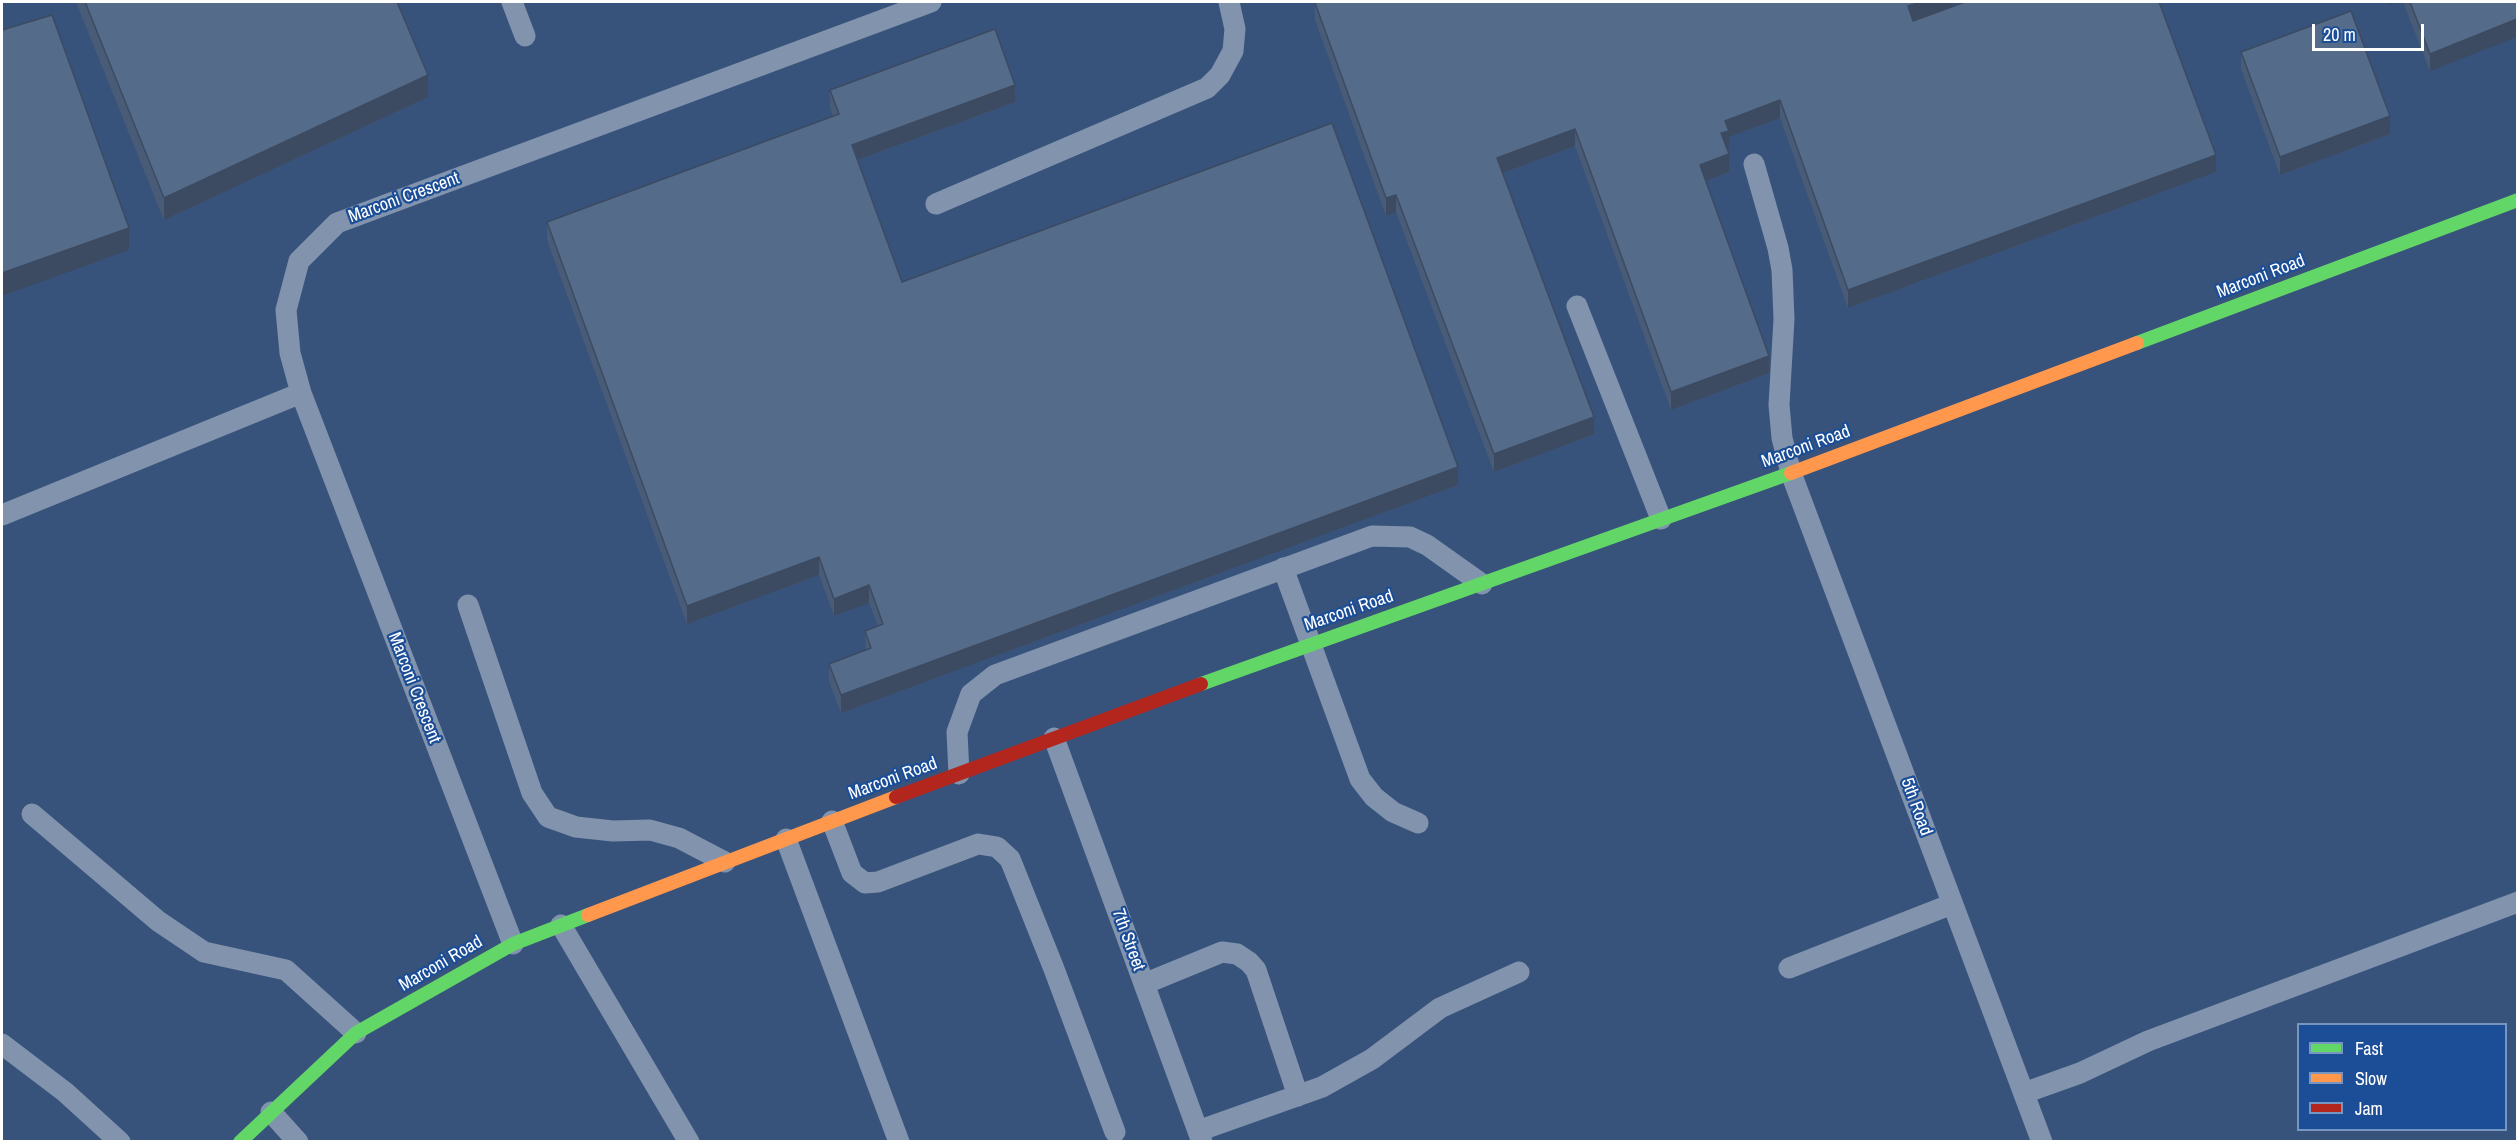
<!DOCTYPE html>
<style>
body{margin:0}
#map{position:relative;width:2519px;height:1143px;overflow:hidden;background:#38537b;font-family:"Archivo Narrow",sans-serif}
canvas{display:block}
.frame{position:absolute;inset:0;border:3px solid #fff;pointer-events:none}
.legend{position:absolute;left:2297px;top:1023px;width:210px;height:108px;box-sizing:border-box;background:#1c4e97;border:2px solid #7795c1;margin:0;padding:8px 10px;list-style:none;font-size:18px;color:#fff}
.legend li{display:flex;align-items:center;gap:12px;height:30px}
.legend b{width:30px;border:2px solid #7795c1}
.scale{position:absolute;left:2312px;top:24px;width:112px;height:27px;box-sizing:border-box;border:3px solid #fff;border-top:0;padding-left:8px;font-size:18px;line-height:21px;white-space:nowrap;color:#fff;-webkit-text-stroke:4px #1c4e97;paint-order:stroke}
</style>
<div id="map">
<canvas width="2519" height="1143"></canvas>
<div class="frame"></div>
<ul class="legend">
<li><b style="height:8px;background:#63d668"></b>Fast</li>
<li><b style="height:8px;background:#ff974d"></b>Slow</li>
<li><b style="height:8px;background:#b3261e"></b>Jam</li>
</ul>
<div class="scale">20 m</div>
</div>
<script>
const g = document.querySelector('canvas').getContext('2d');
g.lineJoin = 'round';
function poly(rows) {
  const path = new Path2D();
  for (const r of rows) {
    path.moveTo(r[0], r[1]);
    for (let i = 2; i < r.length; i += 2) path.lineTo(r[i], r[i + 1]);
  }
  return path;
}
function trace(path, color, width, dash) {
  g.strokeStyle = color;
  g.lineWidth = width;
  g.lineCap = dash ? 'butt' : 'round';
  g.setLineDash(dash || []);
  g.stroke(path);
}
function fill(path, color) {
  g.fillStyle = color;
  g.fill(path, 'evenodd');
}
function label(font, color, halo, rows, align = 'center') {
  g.font = font + ' "Archivo Narrow",sans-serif';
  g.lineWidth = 4.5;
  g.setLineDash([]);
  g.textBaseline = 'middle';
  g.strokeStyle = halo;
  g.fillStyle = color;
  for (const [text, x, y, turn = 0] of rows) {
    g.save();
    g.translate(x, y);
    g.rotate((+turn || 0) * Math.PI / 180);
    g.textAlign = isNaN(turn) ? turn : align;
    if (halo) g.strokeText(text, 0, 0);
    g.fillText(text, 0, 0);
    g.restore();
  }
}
trace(poly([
 [512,2,525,36],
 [1754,164,1778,248,1782,270,1784,319,1779,405,1782,438,1791,473,2042,1142],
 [936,204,1207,88,1220,75,1233,51,1235,29,1229,2],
 [1577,306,1661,519],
 [2,515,301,393],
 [1283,568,1360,779,1374,797,1393,812,1418,823],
 [468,605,532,793,548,817,576,827,613,831,650,830,679,838,725,862],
 [1054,738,1202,1142],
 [959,774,957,732,971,694,995,675,1372,536,1410,537,1427,545,1482,584],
 [32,814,158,921,204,952,286,970,356,1033],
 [832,821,852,873,865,883,878,882,978,844,997,847,1010,859,1054,969,1115,1132],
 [786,839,899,1142],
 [561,925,689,1142],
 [513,944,301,393,290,353,286,310,299,261,337,223,931,2],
 [1789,968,1952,904],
 [1144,984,1222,952,1237,954,1249,962,1256,970,1298,1096],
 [2,1044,65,1092,120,1142],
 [2024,1093,2080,1073,2148,1041,2518,902],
 [271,1112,298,1142],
 [1198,1131,1322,1087,1372,1059,1440,1008,1519,972]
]), '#8294ad', 21);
trace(poly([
 [2137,343,2518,200],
 [1201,684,1791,473],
 [240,1142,356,1033,513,944,588,915]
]), '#63d668', 14);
trace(poly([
 [1791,473,2137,343],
 [588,915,896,797]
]), '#ff974d', 14);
trace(poly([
 [896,797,1201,684]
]), '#b3261e', 14);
fill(poly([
 [76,2,397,2,428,97,164,220],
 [1954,2,1954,6,2216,172,1848,308,1780,118,1729,137,1729,148,1727,149,1729,172,1705,181,1769,373,1671,410,1575,146,1502,173,1594,434,1494,472,1396,212,1386,216,1315,20,1315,3],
 [2403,2,2517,2,2430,71],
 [2241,52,2390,134,2280,175,2241,69],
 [830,90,1015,102,858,160,902,282,1458,485,841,713,829,681,829,664,866,650,865,631,878,626,869,603,834,616,819,575,687,624,547,240,547,222,833,116,830,107]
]), '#495c77');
fill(poly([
 [1920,2,1954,2,1954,7,1908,23,1908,6],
 [2389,2,2397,2,2389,5],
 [2517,19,2517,37,2430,71,2430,54],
 [428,75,428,97,164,220,164,198],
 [1015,85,1015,102,852,162,852,145],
 [1780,100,1780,118,1729,137,1729,148,1721,151,1721,133,1725,121],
 [2390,116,2390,134,2280,175,2280,157],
 [1575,129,1575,146,1497,175,1497,158],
 [1729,154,1729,172,1700,183,1700,165],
 [2216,155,2216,172,1848,308,1848,290],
 [1396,195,1396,212,1386,216,1386,198],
 [129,228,129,250,2,296,2,273],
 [1769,356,1769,373,1671,410,1671,392],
 [1594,417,1594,434,1494,472,1494,454],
 [1458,467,1458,485,841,713,841,695],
 [819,557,819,575,687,624,687,606],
 [869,585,869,603,834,616,834,599]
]), '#3c4b61');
const building = poly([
 [85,2,397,2,428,75,164,198,85,2],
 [1318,2,1920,2,1908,6,1913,21,1965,2,2159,2,2216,155,1848,290,1780,100,1725,121,1729,131,1721,133,1729,154,1700,165,1769,356,1671,392,1575,129,1497,158,1594,417,1494,454,1396,195,1386,198,1315,3,1318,2],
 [2410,2,2517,2,2517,19,2430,54,2410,2],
 [2351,11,2390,116,2280,157,2241,52,2351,11],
 [52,15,129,228,2,273,2,30,52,15],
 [995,29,1015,85,852,145,902,282,1332,123,1458,467,841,695,829,664,871,648,865,631,883,624,869,585,834,599,819,557,687,606,547,222,839,114,830,90,995,29]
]);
fill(building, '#556b8a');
trace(building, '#3c4b61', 1.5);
label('18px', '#fff', '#1c4e97', [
 ["Marconi Crescent",404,198,-20],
 ["Marconi Road",2261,277,-21],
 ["Marconi Road",1806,447,-20],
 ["Marconi Road",1349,611,-19],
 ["Marconi Crescent",414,688,69],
 ["Marconi Road",893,779,-20],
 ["5th Road",1916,807,70],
 ["7th Street",1128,940,70],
 ["Marconi Road",441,964,-30]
]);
</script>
